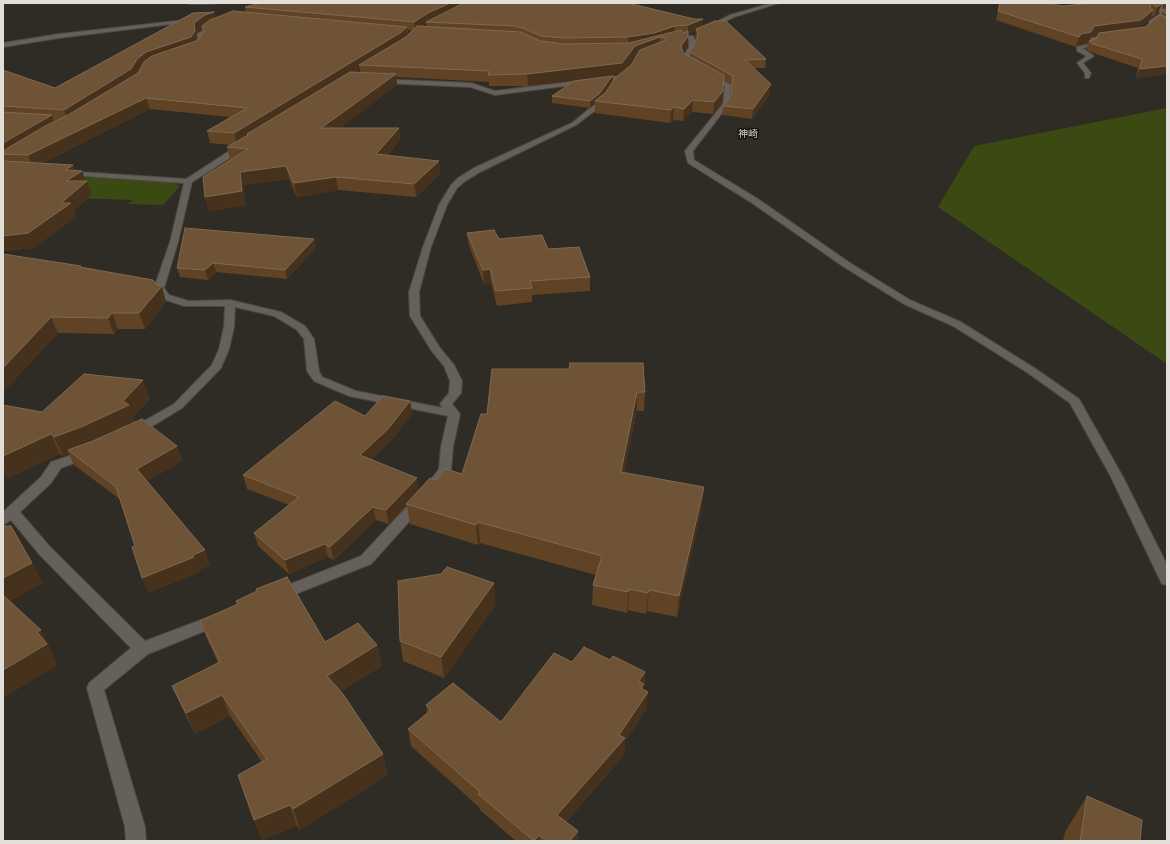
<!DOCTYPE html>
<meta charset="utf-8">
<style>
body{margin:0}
#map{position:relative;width:1170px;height:844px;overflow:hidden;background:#2f2b25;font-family:Rubik,sans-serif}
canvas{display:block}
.frame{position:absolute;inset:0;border:4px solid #e2dfdb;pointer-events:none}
</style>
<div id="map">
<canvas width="1170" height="844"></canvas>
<div class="frame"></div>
</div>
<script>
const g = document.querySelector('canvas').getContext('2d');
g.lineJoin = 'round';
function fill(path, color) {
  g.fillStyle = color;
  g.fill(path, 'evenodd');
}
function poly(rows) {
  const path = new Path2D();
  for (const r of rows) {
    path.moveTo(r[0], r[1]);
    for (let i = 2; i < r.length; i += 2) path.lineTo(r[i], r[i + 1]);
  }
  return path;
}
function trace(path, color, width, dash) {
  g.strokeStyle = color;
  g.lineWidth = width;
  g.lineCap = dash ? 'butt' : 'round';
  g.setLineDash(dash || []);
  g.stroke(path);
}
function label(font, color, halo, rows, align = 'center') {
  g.font = font + ' Rubik,"Noto Sans JP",sans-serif';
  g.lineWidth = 3;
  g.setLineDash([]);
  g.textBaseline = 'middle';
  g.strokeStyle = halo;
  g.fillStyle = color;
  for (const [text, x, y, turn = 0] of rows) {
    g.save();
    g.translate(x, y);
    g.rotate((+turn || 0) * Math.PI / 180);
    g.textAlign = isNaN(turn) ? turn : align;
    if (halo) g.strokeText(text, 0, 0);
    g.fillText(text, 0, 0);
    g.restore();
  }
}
fill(poly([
 [1167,108,1167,364,938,207,974,146],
 [47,175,171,182,180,186,163,205,128,204,133,200,13,196]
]), '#3b4a12');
const minor = poly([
 [187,3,216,3,214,4,189,4,187,3],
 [772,3,779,3,734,17,710,29,705,28,730,15,772,3],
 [1160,3,1164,3,1162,7,1165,13,1164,15,1153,23,1149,23,1149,21,1160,14,1158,7,1160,3],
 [194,19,196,21,59,38,3,47,3,43,59,34,194,19],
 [215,23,219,24,202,35,205,41,196,50,192,50,192,48,199,41,197,34,215,23],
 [1113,34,1115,35,1115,37,1095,40,1093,46,1082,48,1094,56,1083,63,1091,73,1089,78,1085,78,1085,73,1077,63,1087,56,1077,51,1077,47,1089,44,1091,38,1113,34],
 [693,36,696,41,695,47,688,58,688,61,695,67,692,69,682,62,682,58,689,47,689,39,672,41,669,39,672,37,693,36],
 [711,73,731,85,729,104,693,151,694,160,758,199,850,263,910,300,961,322,1036,369,1079,399,1123,477,1167,565,1167,585,1162,584,1160,580,1111,477,1070,403,1028,373,953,326,904,304,844,267,752,203,688,163,685,151,723,104,725,86,709,76,709,74,711,73],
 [625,75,627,76,627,78,495,95,470,87,380,83,377,81,380,79,471,83,495,91,625,75],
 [607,94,610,96,605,103,576,125,480,172,464,182,457,188,447,205,431,247,419,292,420,316,440,348,454,365,462,381,461,393,452,404,460,414,453,447,451,470,438,489,433,490,428,489,426,486,439,469,441,447,448,416,349,396,314,381,307,371,304,339,297,330,274,316,235,307,234,327,229,349,221,368,182,408,138,435,130,435,128,432,130,429,174,404,212,365,219,349,224,327,225,306,184,306,163,299,154,288,170,242,184,183,68,175,65,175,65,171,186,179,240,144,246,144,246,148,192,182,178,242,164,288,169,295,189,301,230,300,281,312,305,326,314,339,319,371,322,377,356,391,443,408,440,404,449,393,450,381,444,366,431,350,410,316,409,292,423,247,439,205,451,185,458,178,474,168,572,123,607,94],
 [87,450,91,451,93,454,91,457,61,468,51,483,20,512,50,547,145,641,217,614,222,616,225,620,222,624,148,654,104,690,145,827,146,841,126,841,125,827,87,688,89,683,131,648,40,555,11,520,3,525,3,512,41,477,51,462,87,450],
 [418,498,423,500,425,503,423,506,371,564,283,599,278,601,273,599,270,595,273,591,361,556,413,500,418,498]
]);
trace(minor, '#4c4843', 2);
fill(minor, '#65605a');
fill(poly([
 [257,3,632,3,631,4,694,19,703,19,702,27,766,59,765,68,754,68,770,94,752,119,722,115,723,106,731,95,732,85,724,80,722,103,713,114,692,112,683,121,673,120,670,123,595,113,595,104,590,108,552,103,552,96,613,81,620,75,528,86,489,86,489,82,396,77,397,85,340,128,399,128,400,140,388,155,440,174,416,197,338,190,297,197,289,179,243,185,246,205,209,211,205,197,231,160,230,159,227,147,230,145,210,143,207,131,230,117,150,109,43,163,73,165,75,170,82,171,86,181,92,195,74,210,76,217,33,248,3,251,3,70,55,88,214,12,215,18,246,12,245,7,257,4],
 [426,23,426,27,421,27],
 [202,28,203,33,197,40,196,33],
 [408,30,412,30,408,34],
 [696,30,695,38,697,40,690,52,690,57,683,53,688,47,688,34],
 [637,56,631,65,625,70,634,57],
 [360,69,360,72,355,72],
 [612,83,606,92,604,94,609,86],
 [1000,3,1063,6,1093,3,1161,3,1158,13,1154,17,1152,15,1150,20,1140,27,1145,27,1161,15,1163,11,1165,9,1164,7,1165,3,1167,3,1167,74,1136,78,1138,68,1090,52,1086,49,1088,43,1078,45,1076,47,996,20],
 [1098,35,1096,39,1089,41,1091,37],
 [467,233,548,249,590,277,590,291,532,295,532,302,497,306,491,283,484,284,469,246],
 [314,239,316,248,287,279,216,272,208,280,180,277,177,268],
 [81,266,82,268,166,302,145,329,118,329,114,334,58,333,3,392],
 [492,369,645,392,644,411,637,411,624,473,702,507,677,617,647,611,646,614,628,610,627,613,592,605,593,585,596,575,480,543,478,545,410,524,407,505,389,524,376,520,334,560,328,557,289,574,258,546,254,533,289,505,247,489,243,475,365,416,410,401,412,414,390,442,371,460,419,491,436,480,462,474,487,414],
 [150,399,133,417,135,421,177,446,182,461,147,481,210,565,199,570,200,572,148,593,135,546,121,500,74,465,69,454,63,456,60,454,8,478,3,469,3,405,42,412],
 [256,589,325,642,377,645,382,666,341,691,388,775,300,830,297,826,262,840,254,820,262,762,230,716,195,734,181,706,172,686,218,663,208,641,200,621,237,604,236,601,257,591],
 [496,604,444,678,403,661,400,641],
 [610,660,645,672,644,690,647,708,625,742,624,755,566,822,578,831,578,841,516,841,480,810,480,808,411,746,408,729,427,713,426,705,501,722,572,662],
 [1087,796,1140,841,1063,841,1065,832]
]), '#604224');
fill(poly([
 [450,3,468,3,426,22,426,23,415,30,414,22,428,13],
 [1162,4,1158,13,1154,17,1157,7],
 [1153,10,1150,20,1137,30,1091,37,1088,43,1078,45,1076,47,1079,37,1081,34,1094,26],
 [214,12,216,21,202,28,196,33,197,41,149,62,140,69,134,80,68,121,64,110,146,52,194,23,205,15],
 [703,19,702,27,688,34,688,25],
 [675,26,674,35,660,37,659,48,634,57,622,75,528,86,527,74,635,46,628,46,628,37],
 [407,27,408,36,359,65,360,69,249,138,248,135,247,134,248,138,237,146,234,133],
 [688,36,688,47,681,57,681,46],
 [1167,66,1167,74,1136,78,1140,69],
 [396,74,397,85,324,141,321,128],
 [613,76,613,82,609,86,600,100,595,101,595,104,590,108,590,101,609,80],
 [771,84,770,94,752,119,753,109],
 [723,87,722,103,713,114,714,102],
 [146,98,150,109,33,168,28,155],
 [693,100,692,112,683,121,684,109],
 [674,107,673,120,670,123,671,110],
 [52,115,56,127,3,154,3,143],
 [399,128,400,140,378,167,376,154],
 [439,161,440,174,416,197,414,184],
 [73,165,77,174,82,171,86,182,87,181,92,195,74,210,76,217,33,248,3,251,3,236,66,181,66,170],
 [286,166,289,179,243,185,246,205,209,211,205,197,240,172],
 [336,177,338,190,297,197,294,183],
 [314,239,316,248,287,279,285,270],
 [213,263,216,272,208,280,205,270],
 [490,269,491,283,484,284,483,270],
 [162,286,166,302,145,329,139,313],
 [112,313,118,329,114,334,108,318],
 [51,317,58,333,3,392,3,368],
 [143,380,150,399,133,417,136,425,68,450,69,454,63,456,54,437,123,401],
 [637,392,637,411,620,492,621,472],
 [410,401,412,414,390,442,362,468,360,455],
 [51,434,60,454,8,478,3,468,3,456],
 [177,446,182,461,143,484,137,469],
 [417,478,419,492,389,524,386,510],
 [704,487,702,507,677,617,679,596],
 [373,507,376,520,334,560,330,547],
 [478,522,480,543,478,545,476,525],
 [325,544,328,557,289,574,285,560],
 [205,550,210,565,199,570,200,572,148,593,142,578],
 [32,563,43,583,4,605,3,603,3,578],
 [494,583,496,604,444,678,441,657],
 [629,589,628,610,627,613,628,592],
 [649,590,647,611,646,614,648,593],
 [41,630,52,651,51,651,58,665,3,698,3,670,37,632],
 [377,645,382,666,333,696,327,676],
 [645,672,644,689,643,690,648,692,647,708,625,742,624,755,557,832,557,815,619,735,639,681],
 [222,695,230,716,195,734,186,713],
 [383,754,388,775,300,830,293,809],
 [290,805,297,826,262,840,254,820],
 [578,831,578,841,570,841],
 [539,835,540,841,534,841]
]), '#46321c');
const building = poly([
 [257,3,450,3,428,13,414,22,245,7,257,4,257,3],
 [464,3,628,3,694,19,703,19,688,25,675,26,654,33,628,37,564,38,541,36,525,29,515,26,426,22,464,3],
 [1000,3,1045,3,1063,6,1093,3,1151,3,1150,9,1153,10,1141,20,1094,26,1091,32,1081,34,1079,37,998,11,1000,3],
 [1151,3,1161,3,1162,4,1157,7,1151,3],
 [1167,8,1167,13,1165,13,1163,11,1167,8],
 [233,11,407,27,400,33,234,133,207,131,247,108,146,98,28,155,3,154,3,151,45,126,68,115,138,73,144,62,152,56,196,41,204,32,202,26,210,20,233,11],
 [214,12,205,15,194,23,195,31,191,37,146,52,137,59,131,69,64,110,3,106,3,70,55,88,193,13,214,12],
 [1160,15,1167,17,1167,66,1140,69,1142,59,1093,44,1089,41,1096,39,1099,33,1145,27,1160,15],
 [715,21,726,21,766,59,745,60,771,84,753,109,723,106,731,95,733,76,690,52,697,39,698,33,696,29,715,21],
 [417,26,521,32,540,41,564,44,629,43,681,30,683,33,688,31,688,36,681,46,683,53,724,75,723,91,714,102,693,100,684,109,674,107,671,110,595,101,606,92,615,78,631,65,640,50,666,40,665,38,660,37,635,46,622,63,527,74,488,75,489,71,359,65,406,37,417,26],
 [350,72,396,74,321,128,399,128,376,154,439,161,414,184,336,177,294,183,286,166,240,172,242,191,205,197,203,177,248,149,227,147,248,135,247,134,350,72],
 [613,76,609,80,600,93,590,101,552,96,574,81,613,76],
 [3,112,52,115,3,143,3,112],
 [3,161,73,165,66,170,82,171,66,181,87,181,61,203,71,203,28,233,3,236,3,161],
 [185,228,314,239,285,270,213,263,205,270,177,268,185,228],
 [494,230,499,239,542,235,548,249,579,247,590,277,530,281,532,288,496,291,490,269,483,270,467,233,494,230],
 [3,254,81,266,80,267,153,280,157,285,162,286,139,313,112,313,108,318,51,317,3,368,3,254],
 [570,363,643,363,645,392,637,392,621,472,704,487,679,596,649,590,648,593,629,589,628,592,593,585,602,556,478,522,476,525,406,504,430,478,436,480,446,469,462,474,481,414,487,414,492,369,569,369,570,363],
 [84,374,143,380,123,401,129,405,81,427,54,437,51,434,3,456,3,405,42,412,84,374],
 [383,396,410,401,388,429,360,455,417,478,386,510,373,507,330,547,325,544,285,560,254,533,299,497,243,475,335,401,365,416,383,396],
 [142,419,177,446,137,469,136,468,205,550,193,555,194,557,142,578,132,547,135,546,116,487,68,450,93,441,142,419],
 [3,526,11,526,32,563,3,578,3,526],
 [447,567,494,583,441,657,400,641,398,581,441,574,447,567],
 [287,577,325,642,358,623,377,645,327,676,343,694,383,754,293,809,290,805,254,820,238,775,267,759,222,695,186,713,172,686,220,662,200,621,238,604,236,601,257,591,256,589,287,577],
 [3,595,41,630,37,632,47,644,3,670,3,595],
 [584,647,610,660,613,656,645,672,639,681,644,684,641,688,648,692,619,735,625,738,557,815,578,831,570,841,547,841,539,835,534,841,478,794,480,792,408,729,431,710,426,705,453,683,501,722,554,653,572,662,584,647],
 [1087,796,1142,820,1140,841,1080,841,1087,796]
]);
fill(building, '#6e5337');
trace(building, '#806951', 1);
label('10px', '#d7d2ca', '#161411', [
 ["神崎",748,134]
]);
</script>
